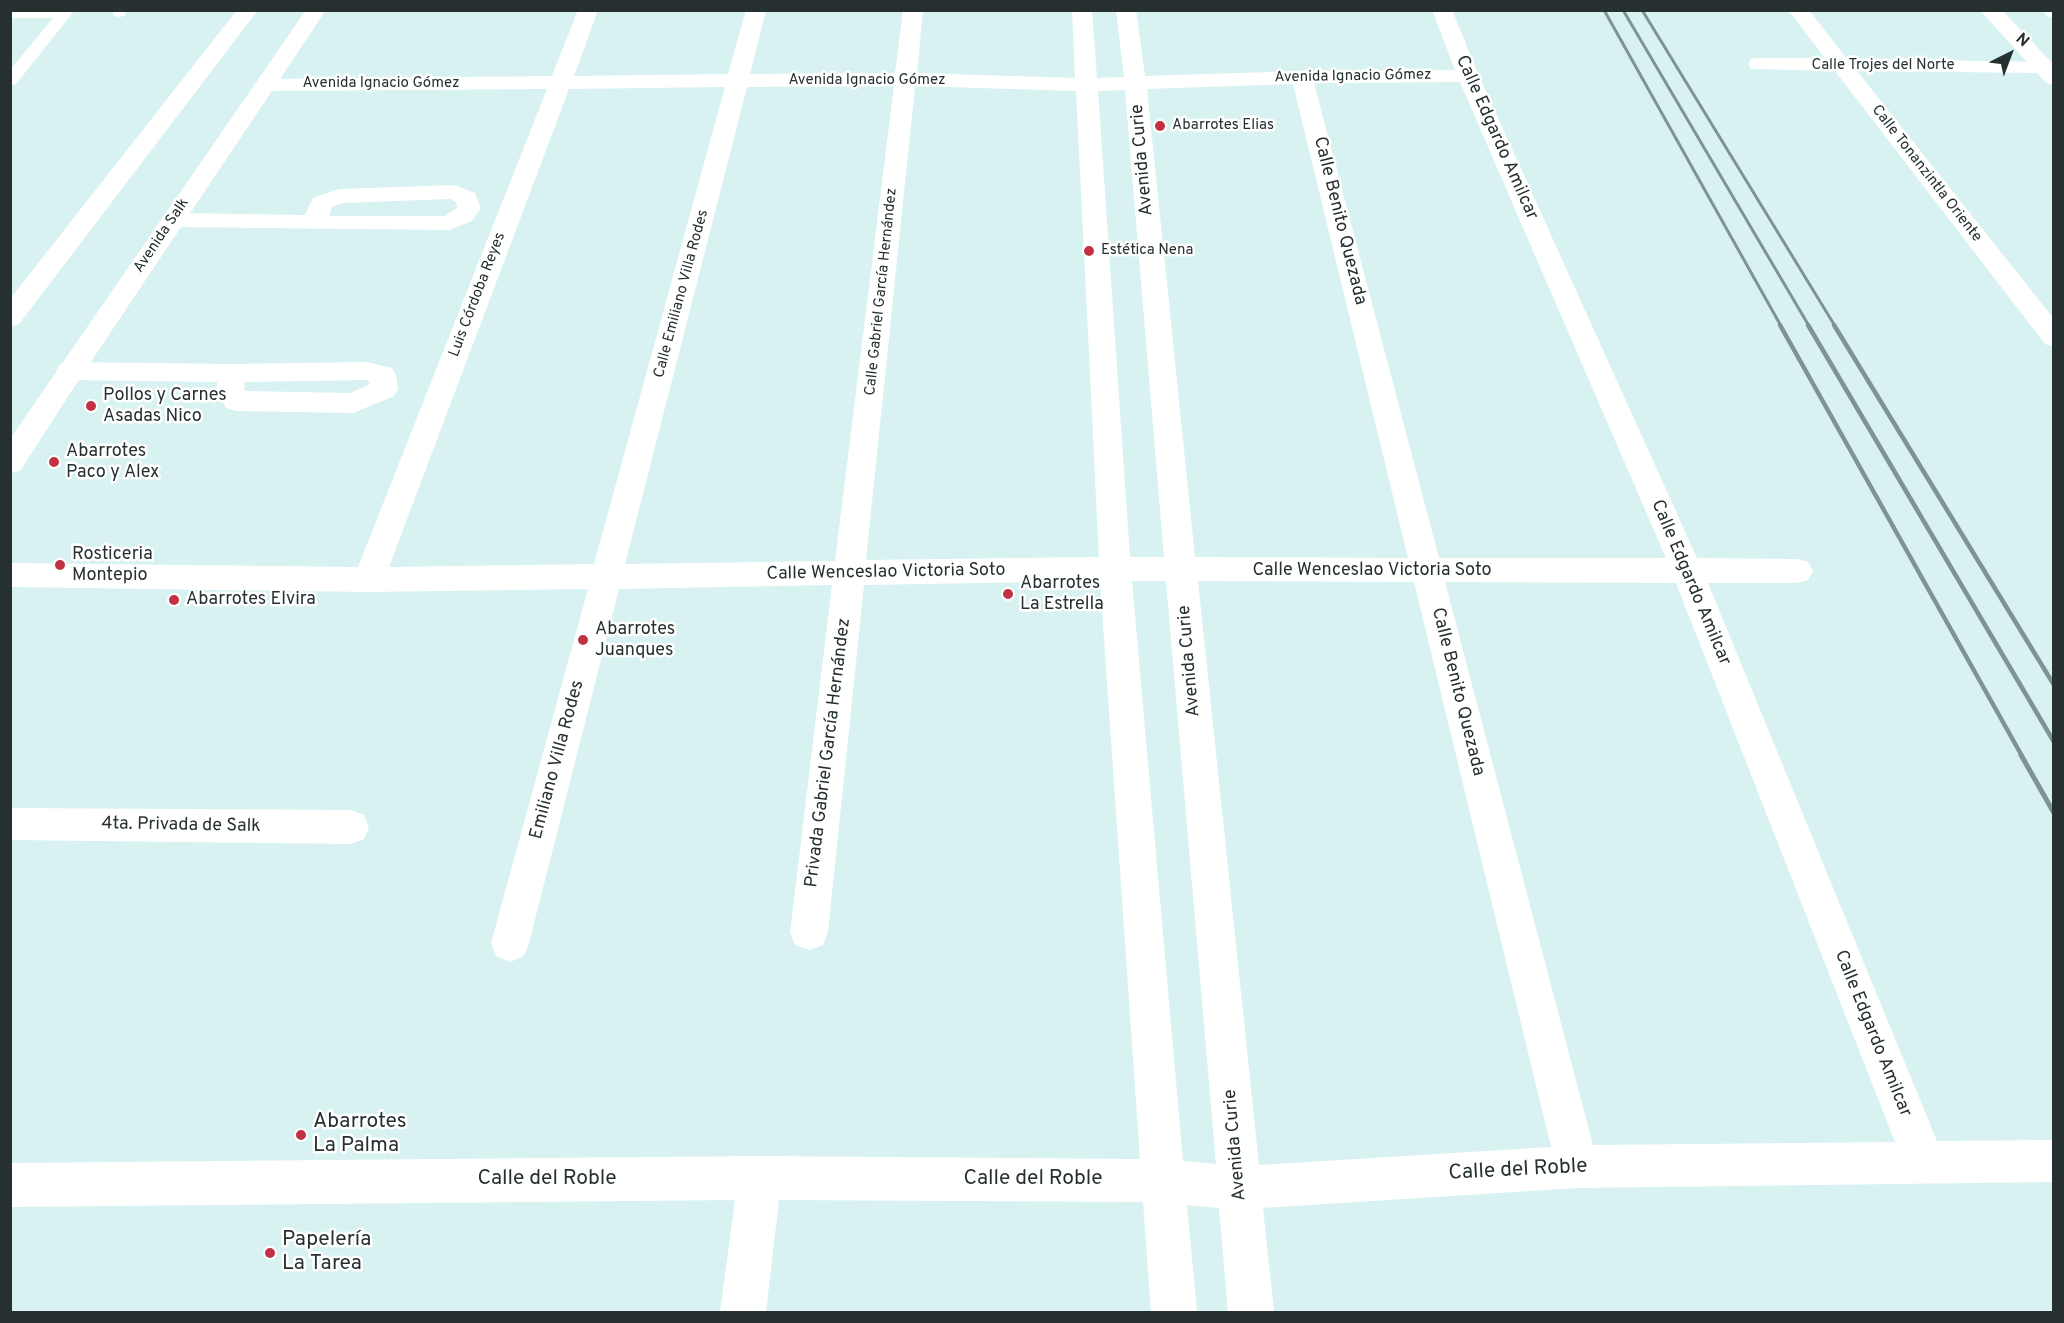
<!DOCTYPE html>
<meta charset="utf-8">
<style>
body{margin:0}
#map{position:relative;width:2064px;height:1323px;overflow:hidden;background:#d8f2f2;font-family:Overpass,sans-serif}
canvas{display:block}
.frame{position:absolute;inset:0;border:12px solid #263031;pointer-events:none}
.north{position:absolute;left:1980px;top:24px;width:60px;height:60px;-webkit-text-stroke:4px #fff;paint-order:stroke;rotate:42deg;font-size:16px;font-weight:700;line-height:24px;text-align:center;color:#263031}
.north::after{content:'';display:block;margin:auto;width:21px;height:27px;background:#263031;clip-path:polygon(50% 0,100% 100%,50% 72%,0 100%)}
</style>
<div id="map">
<canvas width="2064" height="1323"></canvas>
<div class="frame"></div>
<div class="north">N</div>
</div>
<script>
const g = document.querySelector('canvas').getContext('2d');
g.lineJoin = 'round';
function poly(rows) {
  const path = new Path2D();
  for (const r of rows) {
    path.moveTo(r[0], r[1]);
    for (let i = 2; i < r.length; i += 2) path.lineTo(r[i], r[i + 1]);
  }
  return path;
}
function fill(path, color) {
  g.fillStyle = color;
  g.fill(path, 'evenodd');
}
function trace(path, color, width, dash) {
  g.strokeStyle = color;
  g.lineWidth = width;
  g.lineCap = dash ? 'butt' : 'round';
  g.setLineDash(dash || []);
  g.stroke(path);
}
function label(font, color, halo, rows, align = 'center') {
  g.font = font + ' Overpass,sans-serif';
  g.lineWidth = 5;
  g.setLineDash([]);
  g.textBaseline = 'middle';
  g.strokeStyle = halo;
  g.fillStyle = color;
  for (const [text, x, y, turn = 0] of rows) {
    g.save();
    g.translate(x, y);
    g.rotate((+turn || 0) * Math.PI / 180);
    g.textAlign = isNaN(turn) ? turn : align;
    if (halo) g.strokeText(text, 0, 0);
    g.fillText(text, 0, 0);
    g.restore();
  }
}
fill(poly([
 [10,10,75,10,16,84,10,86,10,70,53,18,10,18,10,10],
 [112,10,127,10,124,16,119,17,114,16,112,10]
]), '#fff');
fill(poly([
 [578,10,598,10,574,76,728,74,746,10,766,10,750,74,895,73,903,10,923,10,917,73,1075,78,1072,10,1092,10,1097,78,1124,77,1116,10,1136,10,1145,76,1302,71,1455,70,1432,10,1452,10,1479,76,1697,558,1797,559,1808,562,1813,571,1808,580,1797,583,1708,583,1937,1141,2054,1140,2054,1182,1577,1188,1263,1208,1274,1312,1228,1312,1219,1208,1187,1205,1197,1312,1151,1312,1143,1202,779,1200,766,1312,720,1312,735,1200,10,1207,10,1163,760,1156,1140,1159,1100,581,864,585,828,932,823,945,809,950,795,945,790,932,832,585,619,589,529,943,524,956,510,962,496,956,491,943,588,589,369,592,10,587,10,563,358,567,547,89,266,91,258,90,255,85,258,80,266,79,552,76,578,10],
 [1460,82,1666,558,1439,558,1314,83,1460,82],
 [1293,84,1408,558,1195,557,1147,89,1293,84],
 [894,86,835,561,625,564,747,87,894,86],
 [915,86,1076,91,1099,557,866,560,915,86],
 [725,87,594,564,389,567,569,89,725,87],
 [1125,90,1164,557,1130,557,1098,91,1125,90],
 [1132,581,1166,581,1216,1164,1183,1161,1132,581],
 [1198,581,1414,582,1551,1147,1259,1165,1198,581],
 [1445,582,1676,583,1895,1142,1593,1145,1445,582],
 [1788,10,1809,10,1847,59,2051,62,2054,67,2051,72,2043,73,1857,71,2054,319,2054,347,2045,344,1835,71,1751,69,1748,64,1751,59,1759,58,1825,58,1788,10],
 [454,185,475,193,481,208,472,221,449,230,173,227,164,225,161,220,164,215,173,213,305,215,313,198,339,189,454,185],
 [450,199,456,202,457,208,445,216,329,216,332,207,342,203,450,199],
 [70,362,230,364,367,362,392,368,396,375,398,389,394,396,353,413,236,411,226,408,217,390,217,382,70,380,60,378,56,371,60,364,70,362],
 [367,380,370,384,350,393,245,391,244,382,367,380],
 [10,808,351,810,364,815,369,827,364,839,351,844,10,840,10,808]
]), '#fff');
fill(poly([
 [1980,10,2002,10,2054,65,2054,84,2046,83,1980,10],
 [2042,10,2054,10,2054,18,2047,16,2042,10]
]), '#fff');
fill(poly([
 [237,10,258,10,19,324,10,327,10,299,237,10],
 [306,10,326,10,80,378,20,471,10,473,10,439,306,10]
]), '#fff');
trace(poly([
 [1604,10,1781,326],
 [1623,10,1809,326],
 [1642,10,1835,326]
]), '#809393', 3);
trace(poly([
 [1780,325,2022,756],
 [1808,325,2054,742],
 [1834,325,2054,685]
]), '#809393', 4.5);
trace(poly([
 [2021,755,2054,813]
]), '#809393', 5);
for (const [x, y, r, color] of [
 [1160,126,6,"#c13144"],
 [1089,251,6,"#c13144"],
 [91,406,6,"#c13144"],
 [54,462,6,"#c13144"],
 [60,565,6,"#c13144"],
 [1008,594,6,"#c13144"],
 [174,600,6,"#c13144"],
 [583,640,6,"#c13144"],
 [301,1135,6,"#c13144"],
 [270,1253,6,"#c13144"]
]) {
  const dot = new Path2D();
  dot.arc(x, y, r, 0, 2 * Math.PI);
  g.fillStyle = color;
  g.fill(dot);
  trace(dot, '#fff', 2);
}
label('15px', '#263031', '#fff', [
 ["Calle Trojes del Norte",1883,66],
 ["Avenida Ignacio Gómez",1353,77,-1],
 ["Avenida Ignacio Gómez",867,81],
 ["Avenida Ignacio Gómez",381,84],
 ["Calle Tonanzintla Oriente",1926,174,52],
 ["Avenida Salk",162,236,-56],
 ["Calle Gabriel García Hernández",882,292,-84],
 ["Calle Emiliano Villa Rodes",682,294,-75],
 ["Luis Córdoba Reyes",478,295,-69]
]);
label('15px', '#263031', '#fff', [
 ["Abarrotes Elias",1172,126],
 ["Estética Nena",1101,251]
], 'left');
label('18px', '#263031', '#fff', [
 ["Calle Edgardo Amilcar",1496,138,66],
 ["Avenida Curie",1143,160,-95],
 ["Calle Benito Quezada",1339,221,76],
 ["Calle Wenceslao Victoria Soto",1372,571],
 ["Calle Wenceslao Victoria Soto",886,573,-1],
 ["Calle Edgardo Amilcar",1690,583,67],
 ["Avenida Curie",1190,661,-95],
 ["Calle Benito Quezada",1457,692,76],
 ["Privada Gabriel García Hernández",829,753,-83],
 ["Emiliano Villa Rodes",558,760,-75],
 ["4ta. Privada de Salk",181,826,1],
 ["Calle Edgardo Amilcar",1872,1034,68],
 ["Avenida Curie",1236,1145,-95]
]);
label('18px', '#263031', '#fff', [
 ["Pollos y Carnes",103,396],
 ["Asadas Nico",103,417],
 ["Abarrotes",66,452],
 ["Paco y Alex",66,473],
 ["Rosticeria",72,555],
 ["Montepio",72,576],
 ["Abarrotes",1020,584],
 ["La Estrella",1020,605],
 ["Abarrotes Elvira",186,600],
 ["Abarrotes",595,630],
 ["Juanques",595,651]
], 'left');
label('21px', '#263031', '#fff', [
 ["Abarrotes",313,1123],
 ["La Palma",313,1147],
 ["Papelería",282,1241],
 ["La Tarea",282,1265]
], 'left');
label('21px', '#263031', '#fff', [
 ["Calle del Roble",1518,1171,-3],
 ["Calle del Roble",547,1180],
 ["Calle del Roble",1033,1180]
]);
</script>
